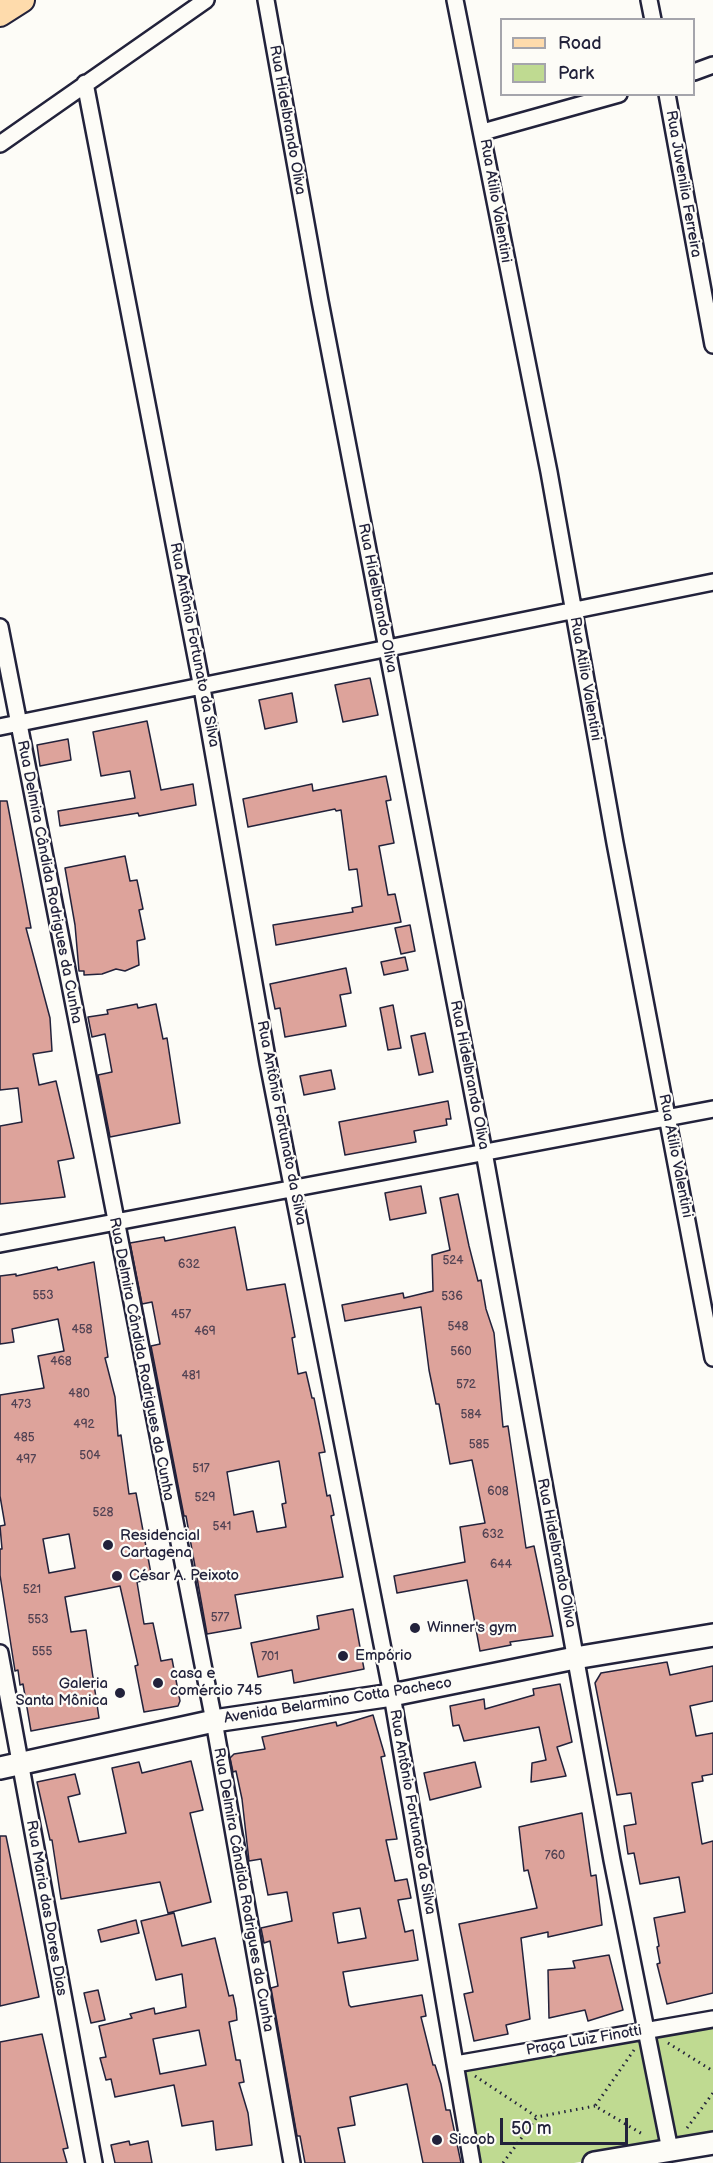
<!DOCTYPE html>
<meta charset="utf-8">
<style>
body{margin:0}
#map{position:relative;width:713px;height:2163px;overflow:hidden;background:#fdfcf7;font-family:"Balsamiq Sans",sans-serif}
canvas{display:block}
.legend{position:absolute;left:500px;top:18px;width:195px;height:78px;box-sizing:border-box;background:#fdfcf7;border:2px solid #a5a5ac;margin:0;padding:8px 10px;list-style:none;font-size:18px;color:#22223b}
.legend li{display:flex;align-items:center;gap:12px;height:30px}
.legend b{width:30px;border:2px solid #a5a5ac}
.scale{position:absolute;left:500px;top:2118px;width:128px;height:27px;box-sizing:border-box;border:3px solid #22223b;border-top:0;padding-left:8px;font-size:18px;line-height:21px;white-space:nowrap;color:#22223b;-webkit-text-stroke:4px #fdfcf7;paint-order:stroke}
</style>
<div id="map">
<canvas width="713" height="2163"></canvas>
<ul class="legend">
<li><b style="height:8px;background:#fedbac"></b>Road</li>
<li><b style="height:16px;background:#bfda91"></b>Park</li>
</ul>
<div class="scale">50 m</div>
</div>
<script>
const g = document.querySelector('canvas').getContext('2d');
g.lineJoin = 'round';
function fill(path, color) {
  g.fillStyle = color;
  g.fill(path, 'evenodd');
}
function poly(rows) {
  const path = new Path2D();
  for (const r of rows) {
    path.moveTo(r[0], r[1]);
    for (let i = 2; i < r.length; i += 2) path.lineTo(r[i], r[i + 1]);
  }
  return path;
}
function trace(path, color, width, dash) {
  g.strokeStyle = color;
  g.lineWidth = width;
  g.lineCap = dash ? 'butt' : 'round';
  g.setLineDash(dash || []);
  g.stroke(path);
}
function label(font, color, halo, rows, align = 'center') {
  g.font = font + ' "Balsamiq Sans",sans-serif';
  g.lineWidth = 4.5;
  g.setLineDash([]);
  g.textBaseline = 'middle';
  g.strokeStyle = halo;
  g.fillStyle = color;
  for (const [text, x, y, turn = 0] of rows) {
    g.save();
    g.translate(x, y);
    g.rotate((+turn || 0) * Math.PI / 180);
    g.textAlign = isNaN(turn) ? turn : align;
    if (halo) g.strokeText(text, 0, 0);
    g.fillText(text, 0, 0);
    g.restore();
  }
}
fill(poly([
 [713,2013,713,2139,574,2163,480,2163,461,2059]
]), '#bfda91');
const building = poly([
 [370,678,378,715,343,722,335,685,370,678],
 [292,693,297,722,265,729,259,700,292,693],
 [147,721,161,790,193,784,196,805,139,816,138,813,60,826,58,811,135,798,130,771,101,776,93,732,147,721],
 [68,739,71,760,40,766,37,745,68,739],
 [386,776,391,800,386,801,394,843,379,846,388,895,395,894,401,922,276,945,273,925,353,912,352,908,362,906,357,869,349,870,341,810,336,811,335,809,248,827,243,799,312,784,313,791,386,776],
 [0,801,7,801,31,928,26,928,50,1018,52,1051,33,1054,39,1085,56,1081,74,1158,58,1161,65,1197,0,1204,0,1126,22,1122,18,1088,0,1090,0,801],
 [125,856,130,881,137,880,143,909,139,910,145,939,137,941,139,965,125,971,116,969,102,974,84,975,84,971,79,971,75,925,65,868,125,856],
 [410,925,415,951,401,954,395,928,410,925],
 [405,957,408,970,384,975,381,962,405,957],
 [346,968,351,993,340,995,346,1026,285,1037,280,1008,275,1009,270,984,346,968],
 [137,1004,138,1008,156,1004,163,1039,167,1038,180,1123,110,1137,98,1075,112,1072,105,1034,92,1037,88,1017,108,1014,107,1010,137,1004],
 [393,1005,401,1048,388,1050,380,1008,393,1005],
 [425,1033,433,1072,419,1075,411,1036,425,1033],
 [331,1070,335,1089,304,1095,300,1076,331,1070],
 [448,1101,451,1119,446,1119,447,1125,414,1131,416,1142,345,1155,339,1122,448,1101],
 [421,1186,426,1213,390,1220,385,1193,421,1186],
 [458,1194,469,1246,478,1281,481,1280,486,1309,494,1333,503,1427,508,1426,526,1548,534,1546,553,1636,510,1642,511,1645,480,1651,467,1580,397,1593,394,1576,465,1562,460,1527,485,1523,472,1460,450,1464,439,1404,436,1404,429,1370,421,1307,345,1321,342,1305,403,1293,404,1298,433,1291,432,1255,450,1250,440,1198,458,1194],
 [235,1227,247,1290,285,1284,295,1337,292,1338,298,1374,306,1372,312,1398,314,1398,325,1452,319,1453,327,1496,330,1495,334,1515,331,1516,343,1577,235,1595,241,1628,207,1634,186,1516,184,1516,151,1346,160,1344,152,1302,142,1304,130,1243,164,1237,165,1241,235,1227],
 [279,1461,286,1503,282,1504,286,1527,257,1532,253,1511,234,1515,227,1472,279,1461],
 [94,1262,108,1357,105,1358,115,1397,118,1436,121,1435,129,1494,136,1493,152,1579,137,1582,144,1624,153,1623,161,1661,172,1659,180,1701,178,1706,144,1712,135,1666,138,1665,120,1586,65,1597,71,1632,86,1630,99,1718,31,1731,23,1684,20,1685,18,1670,15,1671,0,1575,0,1549,2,1549,0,1526,5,1525,0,1496,0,1395,44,1388,38,1356,64,1351,58,1319,12,1329,14,1342,0,1344,0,1276,16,1274,16,1276,57,1267,58,1270,94,1262],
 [69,1534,75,1568,49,1573,43,1539,69,1534],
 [353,1609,364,1669,294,1683,292,1670,258,1677,251,1643,319,1629,317,1616,353,1609],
 [667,1662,670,1675,713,1666,713,1701,690,1706,696,1736,713,1733,713,1774,702,1776,703,1781,692,1783,702,1844,713,1841,713,1993,667,2004,657,1964,660,1963,657,1947,659,1946,654,1918,685,1912,679,1877,640,1884,634,1853,628,1854,624,1826,636,1824,631,1793,617,1795,595,1683,601,1673,667,1662],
 [560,1684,572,1742,557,1747,566,1776,531,1782,532,1763,546,1760,539,1727,464,1741,459,1725,453,1726,450,1706,484,1699,485,1709,534,1695,533,1689,560,1684],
 [373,1715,385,1756,381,1757,397,1839,386,1840,395,1881,407,1879,411,1898,398,1900,405,1932,413,1930,418,1960,343,1972,349,2005,351,2007,422,1995,426,2016,421,2017,433,2065,435,2065,441,2084,446,2110,450,2110,461,2163,423,2163,407,2084,350,2097,355,2125,338,2128,345,2163,305,2163,300,2136,297,2136,271,1988,278,1986,270,1941,264,1943,261,1928,292,1921,287,1892,268,1895,261,1859,249,1861,242,1799,236,1771,233,1772,230,1758,234,1754,265,1749,262,1737,336,1722,337,1726,373,1715],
 [360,1908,366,1938,338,1943,333,1913,360,1908],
 [191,1761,203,1810,190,1813,211,1902,168,1913,160,1882,61,1899,52,1840,50,1840,37,1782,75,1774,80,1794,68,1797,79,1842,126,1833,112,1768,139,1762,142,1773,191,1761],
 [475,1762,481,1787,430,1800,424,1773,475,1762],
 [582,1813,591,1876,596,1875,602,1925,548,1937,548,1932,521,1938,530,2019,506,2025,508,2034,474,2041,464,1994,473,1992,459,1924,537,1908,528,1870,524,1871,519,1827,582,1813],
 [0,1836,6,1836,39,1997,0,2006,0,1836],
 [174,1913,182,1946,215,1938,229,1996,233,1995,236,2009,237,2020,229,2022,236,2060,240,2060,244,2082,239,2083,248,2113,252,2145,216,2150,213,2121,182,2126,174,2085,115,2097,111,2079,106,2080,100,2058,106,2057,99,2026,132,2018,130,2014,154,2008,155,2014,186,2007,182,1974,156,1980,141,1921,174,1913],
 [199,2030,206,2065,160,2074,153,2039,199,2030],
 [136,1920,139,1933,101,1942,98,1930,136,1920],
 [609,1955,623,2010,588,2021,585,2010,549,2018,548,1970,575,1968,573,1961,609,1955],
 [98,1990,105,2020,91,2023,84,1993,98,1990],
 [42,2034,68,2148,63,2149,67,2163,0,2163,0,2042,42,2034],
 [129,2141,130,2145,148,2141,152,2163,115,2163,111,2145,129,2141]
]);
fill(building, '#dda39b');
trace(building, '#22223b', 1.5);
const street = poly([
 [266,0,320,301,484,1152,612,1860,670,2150],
 [455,0,549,472,615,843,713,1358],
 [649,0,653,20],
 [694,72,713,65],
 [85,83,202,688,268,1063,392,1695,472,2163],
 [667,94,713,345],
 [483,132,619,94],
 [0,144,206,0],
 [0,627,214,1721,292,2163],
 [0,727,713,582],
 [0,1244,713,1109],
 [0,1653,94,2163],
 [456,2064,713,2019]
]);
const secondary = poly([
 [0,1768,214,1721,392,1695,575,1658,713,1635],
 [594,2163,713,2143]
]);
const primary = poly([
 [0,14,22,0]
]);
trace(street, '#22223b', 20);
trace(secondary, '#22223b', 26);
trace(primary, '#22223b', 28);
trace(poly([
 [668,2043,713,2071],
 [634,2050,595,2106,644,2135],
 [475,2076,537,2117,595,2106],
 [687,2128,713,2093],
 [503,2163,537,2117]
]), '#22223b', 3, [1.5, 4.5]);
trace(street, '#fdfcf7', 15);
trace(secondary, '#fdfcf7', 21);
trace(primary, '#fedbac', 24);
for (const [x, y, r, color] of [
 [108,1545,6,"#22223b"],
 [117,1576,6,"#22223b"],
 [415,1628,6,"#22223b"],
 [343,1656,6,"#22223b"],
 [158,1683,6,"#22223b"],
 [120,1693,6,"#22223b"],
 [437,2140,6,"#22223b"]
]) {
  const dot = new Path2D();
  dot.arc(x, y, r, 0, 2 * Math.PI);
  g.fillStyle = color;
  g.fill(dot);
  trace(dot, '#fdfcf7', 2);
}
label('12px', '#514253', null, [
 ["524",453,1261],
 ["632",189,1265],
 ["553",43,1296],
 ["536",452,1297],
 ["457",181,1315],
 ["548",458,1327],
 ["458",82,1330],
 ["469",205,1332],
 ["560",461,1352],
 ["468",61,1362],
 ["481",191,1376],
 ["572",466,1385],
 ["480",79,1394],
 ["473",21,1405],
 ["584",471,1415],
 ["492",84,1425],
 ["485",24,1438],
 ["585",479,1445],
 ["504",90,1456],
 ["497",26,1460],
 ["517",201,1469],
 ["608",498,1492],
 ["529",205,1498],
 ["528",103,1513],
 ["541",222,1527],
 ["632",493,1535],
 ["644",501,1565],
 ["521",32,1590],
 ["577",220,1618],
 ["553",38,1620],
 ["555",42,1652],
 ["701",270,1657],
 ["760",555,1856]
]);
label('15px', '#22223b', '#fdfcf7', [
 ["Rua Hidelbrando Oliva",287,120,80],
 ["Rua Juvenilia Ferreira",683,184,80],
 ["Rua Atilio Valentini",495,201,80],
 ["Rua Hidelbrando Oliva",377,598,79],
 ["Rua Antônio Fortunato da Silva",194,645,79],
 ["Rua Atilio Valentini",585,679,80],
 ["Rua Delmira Cândida Rodrigues da Cunha",49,882,79],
 ["Rua Hidelbrando Oliva",469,1075,79],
 ["Rua Antônio Fortunato da Silva",281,1123,79],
 ["Rua Atilio Valentini",675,1156,79],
 ["Rua Delmira Cândida Rodrigues da Cunha",141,1359,79],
 ["Rua Hidelbrando Oliva",556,1553,79],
 ["Avenida Belarmino Cotta Pacheco",338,1701,-9],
 ["Rua Antônio Fortunato da Silva",412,1812,80],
 ["Rua Delmira Cândida Rodrigues da Cunha",243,1890,80],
 ["Rua Maria das Dores Dias",46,1908,80],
 ["Praça Luiz Finotti",584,2041,-10]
]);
label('15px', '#22223b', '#fdfcf7', [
 ["Residencial",120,1536],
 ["Cartagena",120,1553],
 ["César A. Peixoto",129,1576],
 ["Winner's gym",427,1628],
 ["Empório",355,1656],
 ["casa e",170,1674],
 ["comércio 745",170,1691],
 ["Galeria",108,1684,"right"],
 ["Santa Mônica",108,1701,"right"],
 ["Sicoob",449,2140]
], 'left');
</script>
